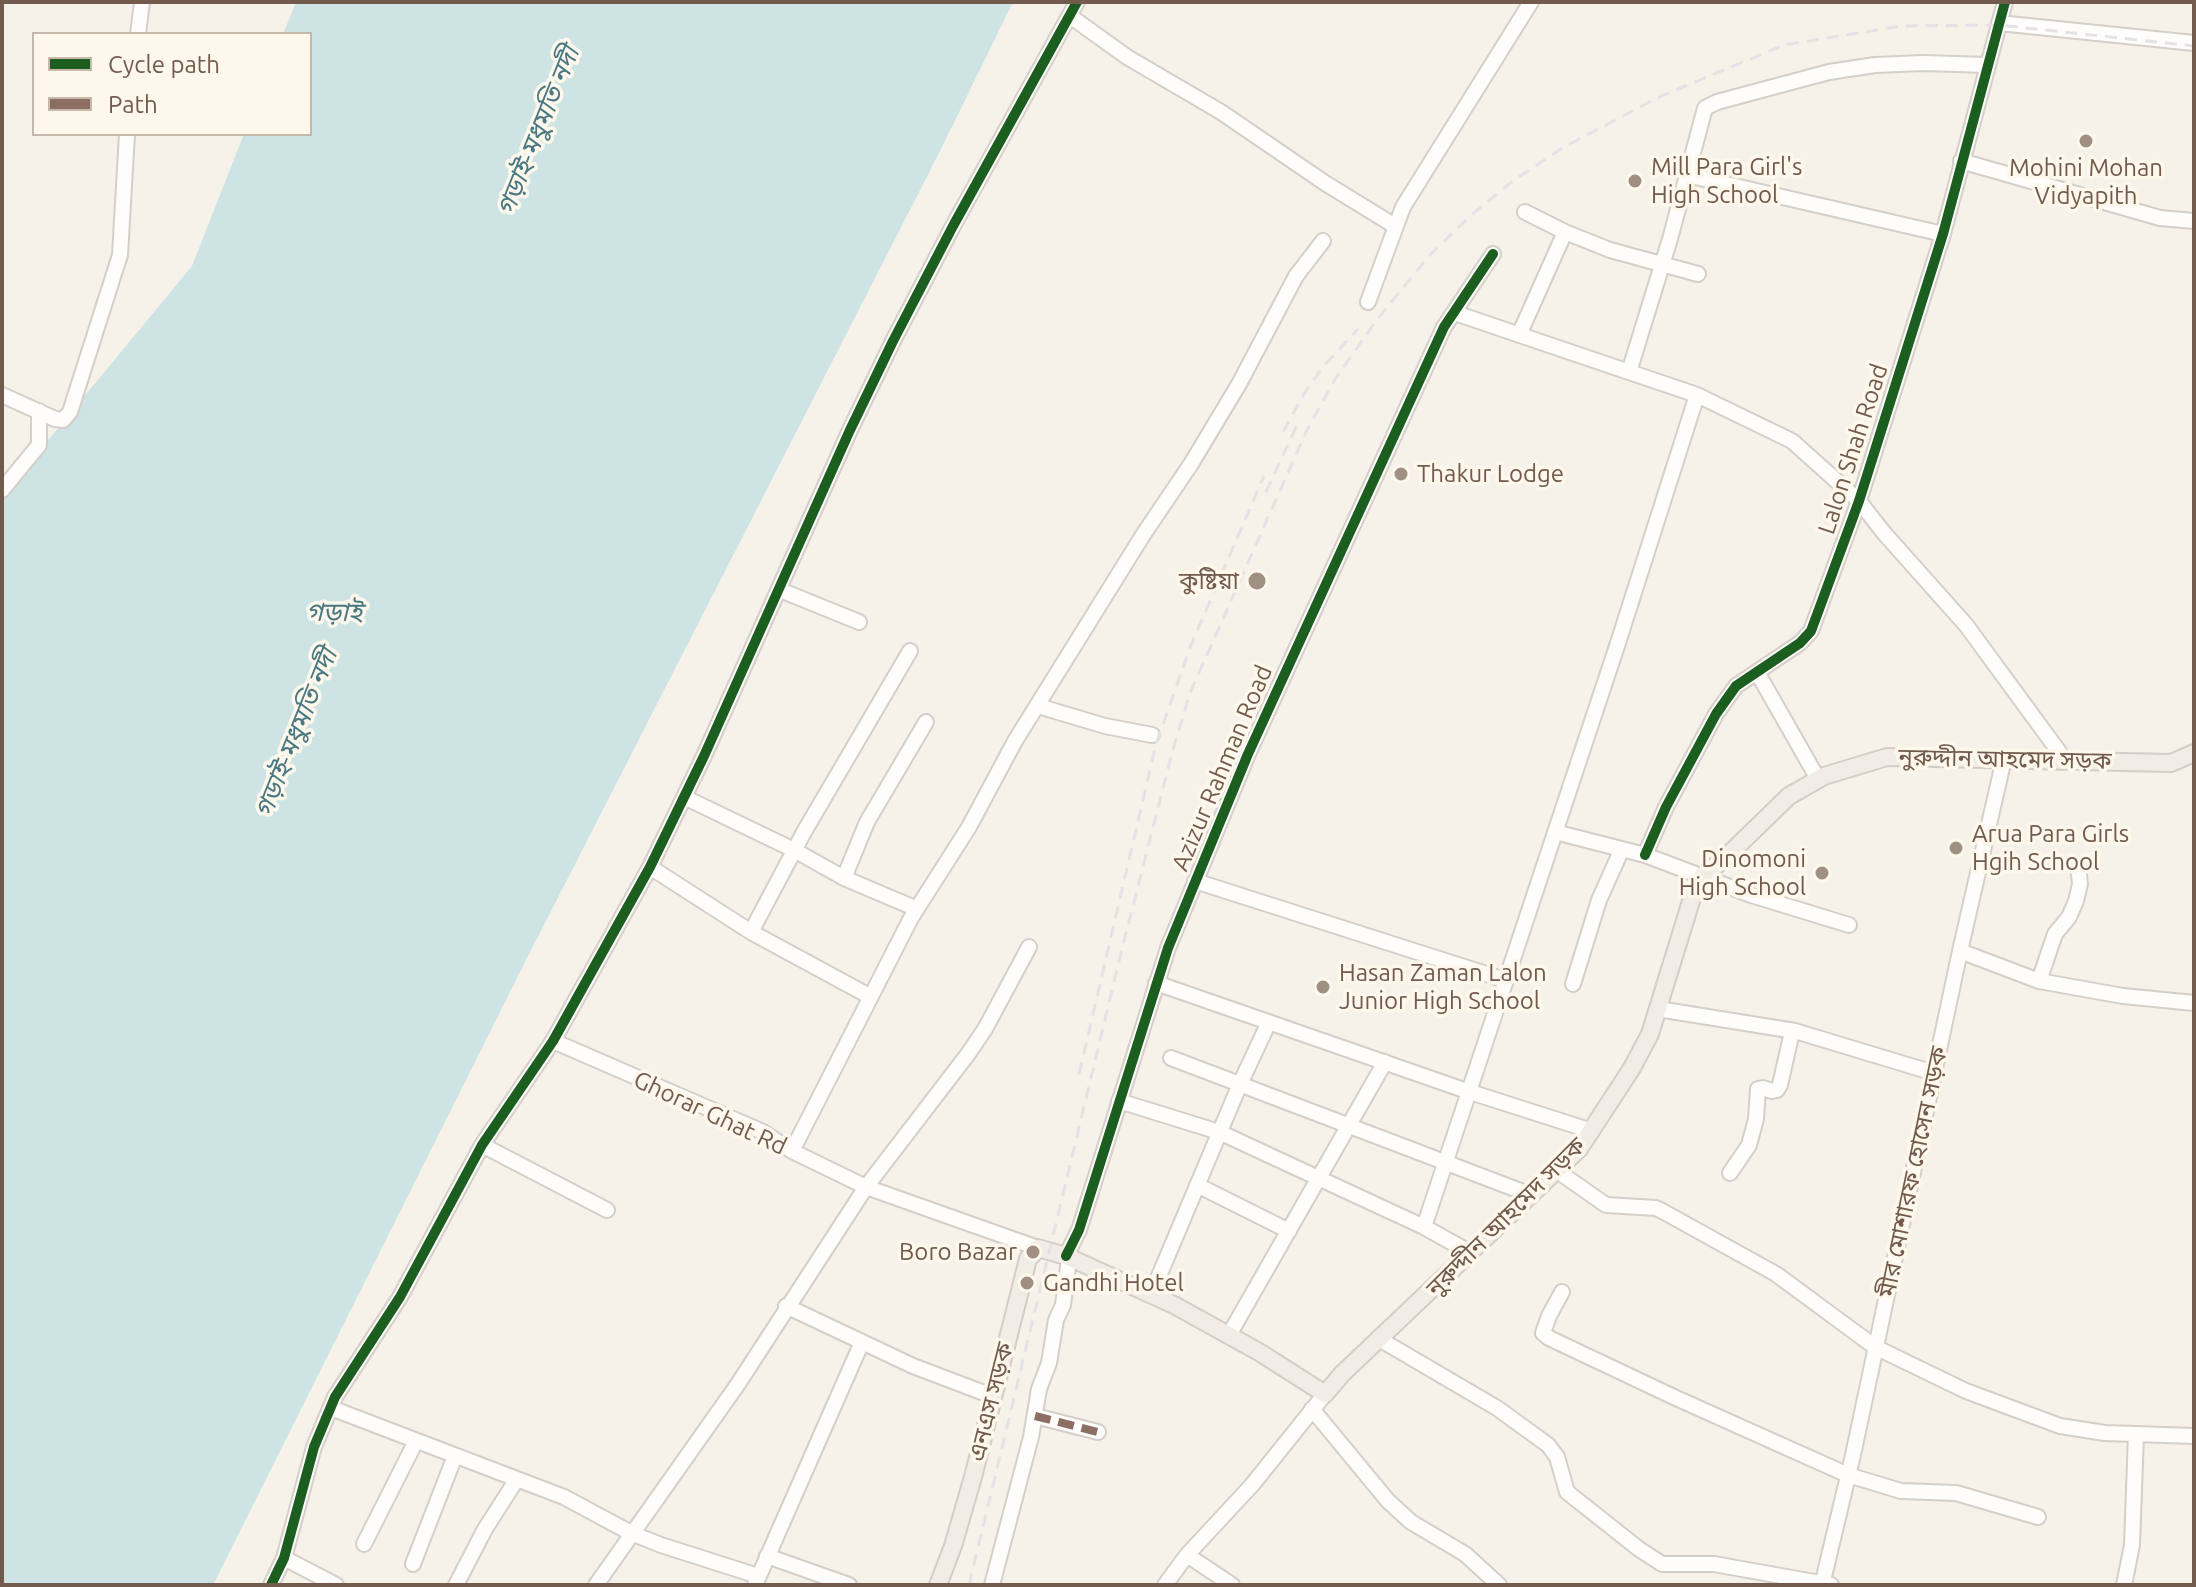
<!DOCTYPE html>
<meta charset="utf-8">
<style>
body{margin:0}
#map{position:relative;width:2196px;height:1587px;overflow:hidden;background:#f6f2ea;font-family:Ubuntu,sans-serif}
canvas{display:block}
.frame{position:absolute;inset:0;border:4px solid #725b4d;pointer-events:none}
.legend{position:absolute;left:32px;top:32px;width:280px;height:104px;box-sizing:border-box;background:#fdf7ec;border:2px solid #c5b9ac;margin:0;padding:10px 14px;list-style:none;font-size:24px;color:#725b4d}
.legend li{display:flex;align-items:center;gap:16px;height:40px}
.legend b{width:40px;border:2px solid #c5b9ac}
</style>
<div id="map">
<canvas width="2196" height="1587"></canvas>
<div class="frame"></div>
<ul class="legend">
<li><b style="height:10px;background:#1b5e20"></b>Cycle path</li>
<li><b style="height:10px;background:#8d6e63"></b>Path</li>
</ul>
</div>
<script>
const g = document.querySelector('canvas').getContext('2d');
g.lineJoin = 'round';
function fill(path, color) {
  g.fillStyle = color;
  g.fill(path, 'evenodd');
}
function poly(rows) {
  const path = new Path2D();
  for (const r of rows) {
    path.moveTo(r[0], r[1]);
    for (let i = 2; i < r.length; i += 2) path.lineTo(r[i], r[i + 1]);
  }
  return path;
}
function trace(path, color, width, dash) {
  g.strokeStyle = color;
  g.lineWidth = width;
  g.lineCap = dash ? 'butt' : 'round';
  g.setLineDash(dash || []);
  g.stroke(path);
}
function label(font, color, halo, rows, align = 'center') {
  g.font = font + ' Ubuntu,"Noto Sans Bengali",sans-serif';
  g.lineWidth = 7;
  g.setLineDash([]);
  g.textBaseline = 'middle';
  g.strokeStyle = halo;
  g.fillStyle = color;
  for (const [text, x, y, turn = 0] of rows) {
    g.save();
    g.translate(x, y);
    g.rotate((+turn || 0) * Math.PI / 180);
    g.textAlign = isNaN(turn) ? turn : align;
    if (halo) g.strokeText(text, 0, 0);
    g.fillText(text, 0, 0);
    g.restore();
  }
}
fill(poly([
 [296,2,1013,2,940,151,527,958,213,1585,2,1585,2,496,192,266,244,134,310,134,310,34,283,34]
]), '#cde3e4');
const minor = poly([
 [1070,16,1127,57,1221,112,1325,183,1395,226],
 [1999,23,2194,43],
 [138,34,142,2],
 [1961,161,2160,218,2194,221],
 [1687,175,1943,234],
 [1525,212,1565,232,1610,250,1698,274],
 [1368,302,1403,207,1531,2],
 [1455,313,1697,395,1792,441,1859,501,1884,533,1966,625,2065,760],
 [1519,335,1565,232],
 [1629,372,1670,239,1705,108,1717,102,1829,72,1875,65,1923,63,1988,65],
 [2,395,55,419,63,420,70,412,120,255,127,134],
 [2,490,39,445,39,411],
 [780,590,859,622],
 [1757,672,1818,779],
 [1038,706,1105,726,1152,735],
 [684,797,794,850,844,878,917,909],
 [1555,832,1645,855,1751,895,1849,925],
 [1645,855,1666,807,1716,714,1736,686,1800,643,1811,631,1859,501,1943,234,2005,2],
 [650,867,751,932,871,997],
 [844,878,867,822,926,722],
 [1195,881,1505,980],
 [751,932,804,832,910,651],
 [1960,951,2039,981,2123,996,2194,1003],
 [2039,981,2055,934,2069,917,2076,901,2080,884,2078,866],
 [1156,983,1467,1091,1592,1131],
 [1573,984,1599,900,1622,849],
 [1658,1009,1795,1031,1934,1073],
 [553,1041,763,1132,792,1151,866,1187,1038,1248],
 [1171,1058,1531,1195],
 [1119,1101,1219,1132,1424,1227,1471,1253],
 [482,1145,607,1210],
 [792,1151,911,918,969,827,1015,741,1143,535,1191,464,1239,384,1296,276,1323,241],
 [1556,1170,1606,1205,1656,1208,1664,1212,1776,1274,1875,1347,1966,1391,2060,1426,2105,1433,2194,1436],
 [1730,1173,1749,1145,1756,1119,1758,1089,1763,1088,1772,1091,1777,1090,1780,1085,1792,1032],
 [1197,1185,1289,1231],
 [1424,1227,1617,646,1697,395],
 [1066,1256,1079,1230,1168,948,1248,754,1444,327,1493,254],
 [1562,1292,1549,1316,1543,1333,1549,1338,1676,1398,1848,1475,1901,1491,1956,1493,2038,1517],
 [1151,1295,1240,1084,1269,1022],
 [786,1306,913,1366,992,1396],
 [1229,1335,1385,1062],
 [1381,1340,1497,1408,1548,1445,1557,1457,1567,1492,1639,1549,1662,1564,1714,1564,1831,1585],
 [331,1408,564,1497,631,1533,661,1545,758,1576],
 [1312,1409,1388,1501,1411,1522,1465,1554,1499,1585],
 [1035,1416,1098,1432],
 [364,1544,416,1441],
 [1187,1555,1232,1585],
 [767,1556,849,1585],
 [284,1558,336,1585],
 [413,1564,455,1456],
 [271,1585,284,1558,314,1447,335,1397,400,1297,482,1145,553,1041,650,867,704,756,850,430,893,341,953,226,1077,2],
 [456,1585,485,1529,517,1479],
 [596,1585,738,1384,866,1187,968,1054,985,1029,1029,947],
 [755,1585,862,1342],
 [992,1585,1031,1437,1039,1389,1049,1363,1056,1320,1063,1305,1069,1259],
 [1165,1585,1187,1555,1252,1485,1325,1394],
 [1822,1585,1853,1455,1960,951,2004,759],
 [2124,1585,2132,1545,2136,1434]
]);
const major = poly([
 [938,1585,953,1546,973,1477,1028,1259,1038,1248,1066,1256,1174,1305,1259,1352,1325,1394,1342,1374,1579,1149,1632,1068,1650,1034,1692,898,1702,876,1722,861,1789,796,1824,776,1887,757,2171,763,2194,753]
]);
trace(minor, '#d5cfc9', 18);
trace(major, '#d5cdc7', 20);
trace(minor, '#fefdfc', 14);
trace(major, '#f1ede6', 16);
trace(poly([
 [1283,432,1304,394,1322,368,1358,329],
 [1266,492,1298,423],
 [1079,1074,1156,744,1191,645,1264,476],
 [969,1585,1121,953,1172,753,1190,693,1307,430,1335,379,1376,321,1428,257,1469,217,1514,180,1564,147,1659,97,1784,45,1901,26,1998,25,2194,46]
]), '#e4e2e4', 3, [12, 8]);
trace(poly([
 [1035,1416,1098,1432]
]), '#8d6e63', 8, [16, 8]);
trace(poly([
 [1645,855,1666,807,1716,714,1736,686,1800,643,1811,631,1859,501,1943,234,2005,2],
 [1066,1256,1079,1230,1168,948,1248,754,1444,327,1493,254],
 [271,1585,284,1558,314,1447,335,1397,400,1297,482,1145,553,1041,650,867,704,756,850,430,893,341,953,226,1077,2]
]), '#1b5e20', 10);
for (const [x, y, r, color] of [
 [2086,141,8,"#a09084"],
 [1635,181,8,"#a09084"],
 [1401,474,8,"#a09084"],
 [1257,581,10,"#a09084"],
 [1956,848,8,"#a09084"],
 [1822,873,8,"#a09084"],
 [1323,987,8,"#a09084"],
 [1033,1252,8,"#a09084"],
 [1027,1283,8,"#a09084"]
]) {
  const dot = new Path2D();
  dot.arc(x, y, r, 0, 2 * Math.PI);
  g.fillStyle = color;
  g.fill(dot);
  trace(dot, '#fdf7ec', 3);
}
label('24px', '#725b4d', '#fdf7ec', [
 ["Mill Para Girl's",1651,167],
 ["High School",1651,195],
 ["Mohini Mohan",2086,168,"center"],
 ["Vidyapith",2086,196,"center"],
 ["Thakur Lodge",1417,474],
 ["কুষ্টিয়া",1239,581,"right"],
 ["Arua Para Girls",1972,834],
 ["Hgih School",1972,862],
 ["Dinomoni",1806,859,"right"],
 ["High School",1806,887,"right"],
 ["Hasan Zaman Lalon",1339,973],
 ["Junior High School",1339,1001],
 ["Boro Bazar",1017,1252,"right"],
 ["Gandhi Hotel",1043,1283]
], 'left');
label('24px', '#725b4d', '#fdf7ec', [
 ["Lalon Shah Road",1853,449,-72],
 ["নুরুদ্দীন আহমেদ সড়ক",2005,759,1],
 ["Azizur Rahman Road",1222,768,-67],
 ["Ghorar Ghat Rd",710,1113,25],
 ["মীর মোশারফ হোসেন সড়ক",1913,1172,-78],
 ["নুরুদ্দীন আহমেদ সড়ক",1506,1217,-45],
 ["এনএস সড়ক",991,1402,-76]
]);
label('italic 26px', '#497883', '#fdf7ec', [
 ["গড়াই-মধুমতি নদী",538,131,-68],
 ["গড়াই",334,612],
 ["গড়াই-মধুমতি নদী",296,733,-68]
]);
</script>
